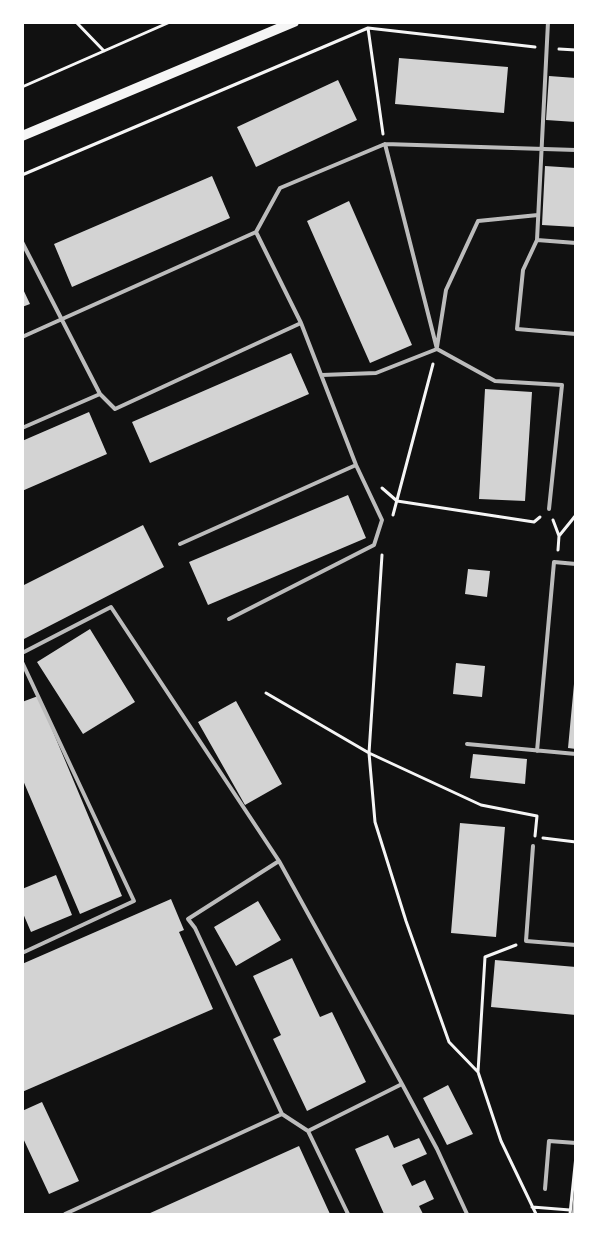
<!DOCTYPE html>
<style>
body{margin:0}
#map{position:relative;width:598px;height:1237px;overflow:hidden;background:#111;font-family:"IBM Plex Serif",serif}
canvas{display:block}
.frame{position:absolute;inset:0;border:24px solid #fff;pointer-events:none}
</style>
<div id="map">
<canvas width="598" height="1237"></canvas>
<div class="frame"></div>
</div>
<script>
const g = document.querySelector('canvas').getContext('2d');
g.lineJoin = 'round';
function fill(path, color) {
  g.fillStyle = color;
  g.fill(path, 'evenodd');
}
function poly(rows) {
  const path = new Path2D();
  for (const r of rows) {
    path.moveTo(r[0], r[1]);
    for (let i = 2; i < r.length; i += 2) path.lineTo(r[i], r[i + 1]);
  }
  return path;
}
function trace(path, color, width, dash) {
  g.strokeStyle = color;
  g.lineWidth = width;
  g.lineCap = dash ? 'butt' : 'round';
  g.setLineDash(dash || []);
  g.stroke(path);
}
fill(poly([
 [399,58,508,67,504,113,395,104],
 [549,76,576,78,576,122,546,120],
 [338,80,357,120,256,167,237,127],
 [545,166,576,168,576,227,542,225],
 [212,176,230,218,72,287,54,244],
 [349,201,412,345,370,363,307,221],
 [22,287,30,304,22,307],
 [291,353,309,394,150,463,132,422],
 [485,389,532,392,525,501,479,499],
 [89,412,107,454,22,491,22,441],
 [348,495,366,538,208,605,189,562],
 [143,525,164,567,22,640,22,586],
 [468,569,490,571,487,597,465,594],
 [90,629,135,702,83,734,37,662],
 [456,663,485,666,482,697,453,694],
 [574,684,576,684,576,749,568,748],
 [38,696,122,896,80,914,22,778,22,702],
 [236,701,282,784,245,805,198,722],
 [473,754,527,759,525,784,470,778],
 [460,823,505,827,496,937,451,933],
 [56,875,72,915,31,932,22,911,22,889],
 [171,899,184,930,179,932,213,1009,22,1092,22,964],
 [258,901,281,940,236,966,214,927],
 [292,958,320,1017,332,1012,366,1082,307,1111,273,1039,281,1035,253,976],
 [495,960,576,967,576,1015,491,1007],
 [448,1085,473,1134,447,1145,423,1098],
 [42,1102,79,1181,49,1194,22,1136,22,1111],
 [388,1135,394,1148,419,1138,427,1154,402,1165,412,1186,425,1180,434,1199,419,1206,423,1214,384,1214,355,1149],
 [299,1146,330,1214,148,1214],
 [574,1190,576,1214,572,1214]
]), '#d3d3d3');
trace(poly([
 [76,22,104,51],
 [368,28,383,134],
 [559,49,576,50],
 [22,87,170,22],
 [22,175,368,28,535,47],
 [382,488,397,501,534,522,540,517],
 [393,515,433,364],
 [553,520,559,536],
 [558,550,559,536,576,515],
 [266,693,369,753,382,555],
 [535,836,537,816,481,805,369,753,375,822,406,921,449,1042,478,1072,501,1141,536,1214],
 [543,838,576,842],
 [478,1072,485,957,516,945],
 [532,1207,570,1210],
 [570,1214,576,1156]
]), '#f5f5f5', 3);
trace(poly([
 [548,22,537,240,576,243],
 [385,144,437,349],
 [256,232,301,323],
 [537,240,523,270,517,329,576,334],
 [22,242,100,394,115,409,301,323,356,465,180,544],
 [22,337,256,232,280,188,385,144,576,150],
 [437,347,446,290,478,221,538,215],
 [322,375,376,373,437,349,495,381,562,385,549,509],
 [22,428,100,394],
 [229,619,374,545,382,520,356,465],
 [22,653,111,607,279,861,402,1084,437,1149,467,1214],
 [22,662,134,901,22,953],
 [467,744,576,754],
 [537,751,554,562,576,564],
 [533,846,526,941,576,945],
 [279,861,188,919,195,928,282,1114,308,1131,348,1214],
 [308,1131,402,1084],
 [545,1189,549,1141,576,1143],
 [65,1214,282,1114]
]), '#bcbcbc', 4);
trace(poly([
 [22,136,294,22]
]), '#f5f5f5', 10);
</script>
